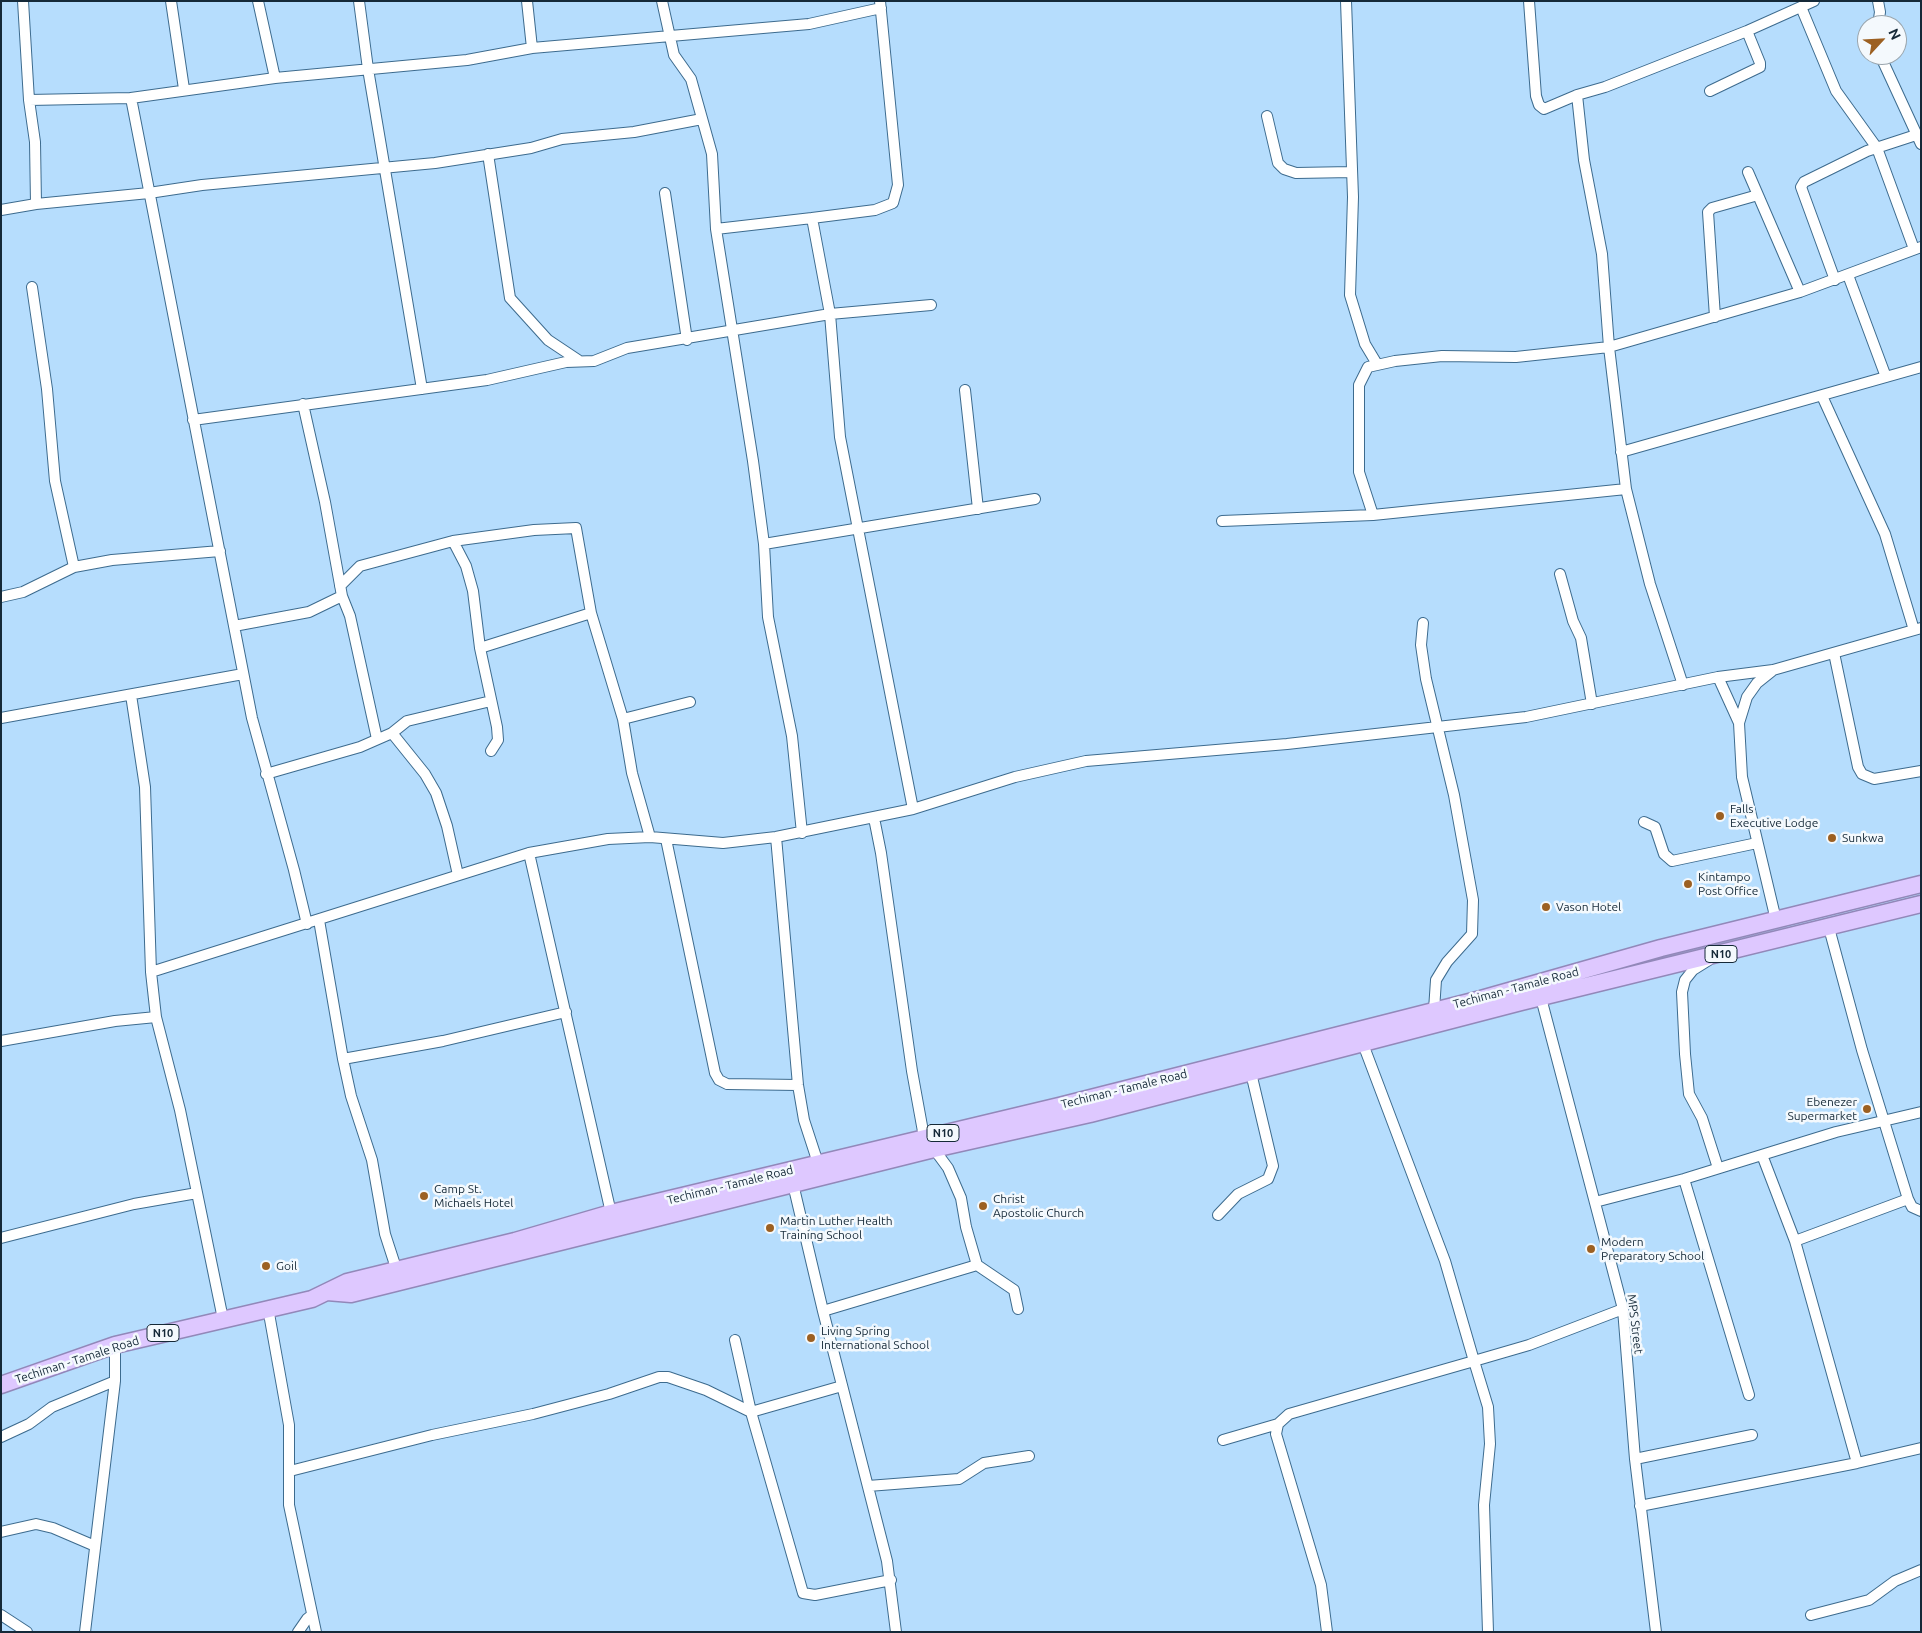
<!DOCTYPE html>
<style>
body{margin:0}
#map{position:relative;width:1922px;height:1633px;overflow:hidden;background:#b6ddfd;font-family:Ubuntu,sans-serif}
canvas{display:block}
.frame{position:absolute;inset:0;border:2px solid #152938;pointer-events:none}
.north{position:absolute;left:1857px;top:15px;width:50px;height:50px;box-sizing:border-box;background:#f4f9fd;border:1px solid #9ba6ae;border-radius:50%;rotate:65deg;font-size:14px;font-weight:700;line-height:20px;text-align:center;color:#152938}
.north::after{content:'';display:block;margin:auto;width:18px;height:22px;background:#9c6022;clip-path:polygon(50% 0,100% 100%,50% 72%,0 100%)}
</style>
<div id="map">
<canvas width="1922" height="1633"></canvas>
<div class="frame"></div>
<div class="north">N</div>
</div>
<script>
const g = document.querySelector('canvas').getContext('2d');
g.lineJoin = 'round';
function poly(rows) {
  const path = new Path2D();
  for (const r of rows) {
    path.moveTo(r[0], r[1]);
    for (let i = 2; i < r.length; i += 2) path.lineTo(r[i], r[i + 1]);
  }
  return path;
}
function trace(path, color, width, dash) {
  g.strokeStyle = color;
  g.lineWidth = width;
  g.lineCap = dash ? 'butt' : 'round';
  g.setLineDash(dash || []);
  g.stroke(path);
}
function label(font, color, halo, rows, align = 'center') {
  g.font = font + ' Ubuntu,sans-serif';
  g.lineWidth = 5;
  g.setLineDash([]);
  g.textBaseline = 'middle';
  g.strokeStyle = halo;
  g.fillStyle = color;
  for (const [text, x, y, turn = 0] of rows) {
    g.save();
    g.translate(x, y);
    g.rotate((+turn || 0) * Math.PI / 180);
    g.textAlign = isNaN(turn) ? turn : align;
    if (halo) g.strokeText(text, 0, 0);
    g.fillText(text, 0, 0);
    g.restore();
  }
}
const minor = poly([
 [23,1,29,100,35,142,36,204],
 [171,1,184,89],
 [258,1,275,78],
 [359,1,368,69,422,389],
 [527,1,532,48],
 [662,1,674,55,691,79,712,154,716,229,753,461,764,544,768,617,792,736,802,833],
 [1346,1,1353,197,1350,295,1365,344,1377,364],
 [1529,1,1536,96,1539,105,1544,109,1577,95,1605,87,1747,31,1814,1],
 [1878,1,1880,12,1878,25],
 [1801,7,1836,91,1877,148,1914,249],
 [1880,55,1921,144],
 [1710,91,1760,67,1760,63,1747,31],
 [1577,95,1584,160,1602,254,1609,347,1626,489,1650,584,1683,685],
 [131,98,252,718,294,870,307,924],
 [29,100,131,98,275,78,467,60,532,48,809,24,881,8],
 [1267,116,1278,163,1284,169,1296,173,1352,172],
 [488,154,510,298,548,340,578,360],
 [1748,172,1800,292],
 [665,193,687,340],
 [1,210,36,204,149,193,202,185,435,163,531,148,562,139,634,132,702,119],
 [812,218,875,210,893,203,898,185,880,1],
 [716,229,812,218,830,314,840,437,913,809],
 [1848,275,1886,377],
 [1835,280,1801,187,1804,182,1867,151,1916,135],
 [32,287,47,389,55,481,74,567],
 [1715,317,1708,212,1712,208,1758,195],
 [965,390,978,509],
 [1822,396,1885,534,1914,630],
 [303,404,325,502,342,596,350,616,377,739],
 [193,420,487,380,566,362,594,361,627,348,830,314,931,305],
 [1621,452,1921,367],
 [1373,515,1359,472,1359,385,1368,367,1395,361,1442,356,1516,357,1609,347,1800,292,1921,247],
 [1222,521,1373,515,1626,489],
 [453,541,466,566,473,591,480,648,497,727,498,740,491,751],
 [764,544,1035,499],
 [1560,574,1573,621,1581,638,1592,704],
 [340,586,360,566,453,541,534,530,576,528,591,613,623,719,632,773,650,837],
 [1,597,23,592,74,567,112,560,220,551],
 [1423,623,1421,645,1426,679,1454,795,1473,900,1472,934,1447,962,1436,980,1434,1010],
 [234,626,309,612,342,596],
 [480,648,591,613],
 [1834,653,1858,767,1862,774,1874,779,1921,771],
 [1718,677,1739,723,1742,777,1776,920],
 [131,695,145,787,151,972,156,1017,180,1110,223,1319],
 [1,718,243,674],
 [623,719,690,702],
 [1739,723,1747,697,1757,683,1772,671],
 [392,733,425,774,436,793,447,826,458,875],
 [266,774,360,747,392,733,407,721,491,701],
 [874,818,881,853,912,1071,924,1137],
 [1644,822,1655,827,1664,854,1672,861,1757,843],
 [776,837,798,1085,804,1120,818,1163],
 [666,839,715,1073,719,1080,727,1084,798,1085],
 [529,853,611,1213],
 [319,920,343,1059,351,1096,372,1160,385,1234,397,1271],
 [1829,928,1862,1050,1908,1199,1912,1207,1921,1211],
 [1709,960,1693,970,1685,980,1682,992,1685,1054,1689,1094,1702,1118,1718,1168],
 [151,972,529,853,608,839,650,837,723,843,776,837,913,809,1015,777,1086,761,1287,744,1526,717,1718,677,1773,670,1921,628],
 [1541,998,1623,1309,1635,1459,1656,1632],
 [1,1041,115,1021,156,1017],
 [1363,1044,1445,1261,1474,1361,1529,1345,1623,1309],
 [343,1059,443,1041,566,1012],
 [934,1149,948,1168,961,1198,966,1227,977,1265,1014,1290,1018,1309],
 [1762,1155,1795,1241,1857,1463],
 [1684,1179,1749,1395],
 [793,1184,823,1311,887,1561,896,1632],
 [1595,1202,1684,1179,1836,1132,1921,1112],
 [1218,1215,1238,1194,1268,1179,1273,1166,1251,1073],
 [1,1238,134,1204,197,1193],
 [1795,1241,1908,1199],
 [268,1308,289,1425,289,1505,316,1632],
 [823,1311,977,1265],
 [735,1340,751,1412,803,1593,815,1595,891,1580],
 [1,1437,29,1424,52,1407,115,1381],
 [1223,1440,1278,1424],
 [1635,1459,1752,1435],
 [290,1471,432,1435,533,1414,609,1394,659,1377,668,1377,706,1390,751,1412,842,1386],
 [868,1486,959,1479,984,1463,1029,1456],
 [1640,1506,1857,1463,1921,1448],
 [1,1532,36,1524,53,1528,95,1546],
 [1,1615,27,1632],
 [1811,1615,1869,1600,1895,1581,1921,1570],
 [85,1632,115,1381,115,1345],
 [298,1632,307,1619,312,1615],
 [1327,1632,1321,1585,1276,1434,1278,1424,1289,1414,1474,1361,1488,1407,1490,1444,1484,1505,1488,1632]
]);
const trunk = poly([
 [327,1292,351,1294,934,1149,1090,1114,1521,1002,1921,904],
 [1,1385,115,1345,312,1299,347,1282,515,1241,611,1213,1059,1106,1481,999,1661,948,1921,884]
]);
trace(minor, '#3d6b8e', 12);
trace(trunk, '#9288b9', 19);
trace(minor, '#fff', 10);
trace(trunk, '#dec8ff', 16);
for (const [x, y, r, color] of [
 [1720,816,5,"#9c6022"],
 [1832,838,5,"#9c6022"],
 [1688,884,5,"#9c6022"],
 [1546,907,5,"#9c6022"],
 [1867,1109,5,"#9c6022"],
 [424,1196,5,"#9c6022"],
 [983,1206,5,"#9c6022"],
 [770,1228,5,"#9c6022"],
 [1591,1249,5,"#9c6022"],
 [266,1266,5,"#9c6022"],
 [811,1338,5,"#9c6022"]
]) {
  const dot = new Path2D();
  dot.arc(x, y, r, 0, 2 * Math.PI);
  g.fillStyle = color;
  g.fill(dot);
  trace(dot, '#f4f9fd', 2);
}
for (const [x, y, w] of [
 [1721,954,32],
 [943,1133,32],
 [163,1333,32]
]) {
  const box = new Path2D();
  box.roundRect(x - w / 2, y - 8.5, w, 17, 4);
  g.fillStyle = '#f4f9fd';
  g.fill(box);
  trace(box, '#152938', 1);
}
label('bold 11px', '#152938', null, [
 ["N10",1721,954],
 ["N10",943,1133],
 ["N10",163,1333]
]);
label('12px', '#152938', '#f4f9fd', [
 ["Falls",1730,809],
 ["Executive Lodge",1730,823],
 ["Sunkwa",1842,838],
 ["Kintampo",1698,877],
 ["Post Office",1698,891],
 ["Vason Hotel",1556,907],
 ["Ebenezer",1857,1102,"right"],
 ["Supermarket",1857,1116,"right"],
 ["Camp St.",434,1189],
 ["Michaels Hotel",434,1203],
 ["Christ",993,1199],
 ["Apostolic Church",993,1213],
 ["Martin Luther Health",780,1221],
 ["Training School",780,1235],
 ["Modern",1601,1242],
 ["Preparatory School",1601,1256],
 ["Goil",276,1266],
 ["Living Spring",821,1331],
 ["International School",821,1345]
], 'left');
label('12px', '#152938', '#f4f9fd', [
 ["Techiman - Tamale Road",1516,988,-15],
 ["Techiman - Tamale Road",1124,1089,-14],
 ["Techiman - Tamale Road",730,1185,-14],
 ["MPS Street",1635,1324,83],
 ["Techiman - Tamale Road",77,1360,-18]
]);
</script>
